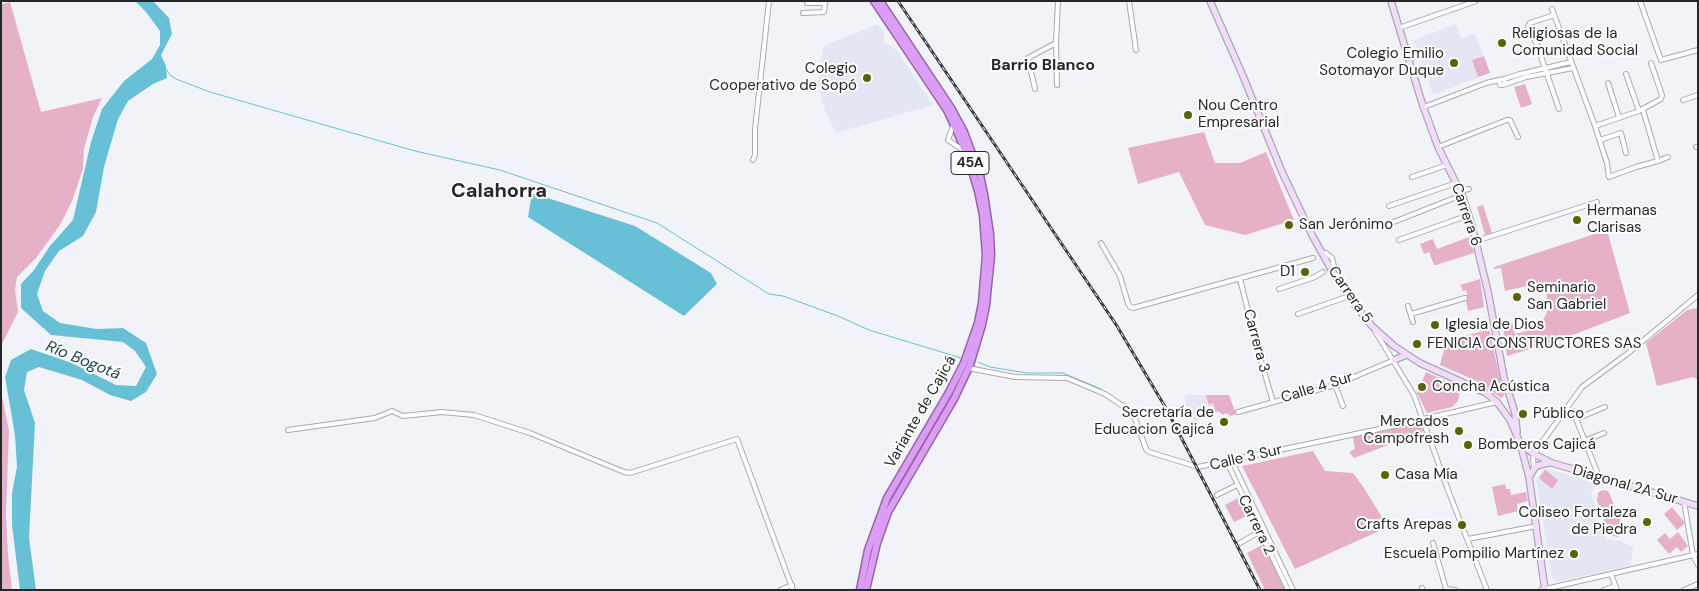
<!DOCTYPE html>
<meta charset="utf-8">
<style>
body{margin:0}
#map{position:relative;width:1699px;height:591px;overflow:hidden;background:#f2f3f9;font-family:"DM Sans",sans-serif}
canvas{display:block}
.frame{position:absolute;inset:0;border:2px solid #272729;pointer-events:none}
</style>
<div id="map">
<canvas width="1699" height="591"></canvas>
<div class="frame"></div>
</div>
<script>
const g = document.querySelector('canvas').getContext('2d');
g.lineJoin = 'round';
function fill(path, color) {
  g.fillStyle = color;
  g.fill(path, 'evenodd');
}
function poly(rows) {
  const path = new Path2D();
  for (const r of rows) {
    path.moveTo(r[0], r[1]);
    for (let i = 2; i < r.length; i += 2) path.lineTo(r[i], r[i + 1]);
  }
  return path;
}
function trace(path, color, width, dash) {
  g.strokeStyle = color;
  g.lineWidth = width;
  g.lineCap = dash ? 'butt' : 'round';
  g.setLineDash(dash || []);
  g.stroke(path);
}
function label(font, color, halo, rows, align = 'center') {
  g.font = font + ' "DM Sans",sans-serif';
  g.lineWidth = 4;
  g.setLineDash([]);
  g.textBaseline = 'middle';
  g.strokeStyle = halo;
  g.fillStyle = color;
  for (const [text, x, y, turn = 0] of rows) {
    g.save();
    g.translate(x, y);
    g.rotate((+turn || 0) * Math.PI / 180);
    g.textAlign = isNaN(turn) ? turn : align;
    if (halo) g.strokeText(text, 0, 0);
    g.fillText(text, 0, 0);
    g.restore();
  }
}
fill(poly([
 [878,24,885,34,883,42,896,49,933,105,836,133,825,111,818,84,823,46],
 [1456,24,1461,38,1475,33,1490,73,1433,95,1414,40],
 [1185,395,1229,395,1236,414,1231,416,1226,413,1223,415,1218,411,1193,422,1192,419,1188,419,1184,413],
 [1545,468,1596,483,1591,495,1596,507,1593,516,1596,525,1600,526,1606,539,1621,541,1633,547,1631,566,1556,582,1552,577,1536,480]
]), '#e5e6f3');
fill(poly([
 [10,2,41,112,102,98,93,117,84,149,83,169,72,201,60,225,36,258,17,277,15,290,18,312,1,346,1,4],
 [1484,56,1490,73,1478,77,1472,60],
 [1525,84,1532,104,1521,108,1514,87],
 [1204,132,1215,163,1240,163,1266,152,1294,220,1245,235,1205,225,1179,172,1138,184,1128,148],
 [1483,205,1492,233,1485,235,1477,207],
 [1607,230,1630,313,1557,341,1507,356,1503,326,1512,323,1515,334,1544,326,1543,320,1547,312,1548,306,1546,292,1543,287,1540,283,1505,291,1501,268,1494,269,1494,267],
 [1469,237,1474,253,1436,265,1434,265,1429,252,1424,254,1420,244,1433,239,1437,249],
 [1480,279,1484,307,1468,311,1465,296,1467,295,1466,290,1463,291,1460,285],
 [1698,308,1698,380,1693,377,1657,386,1646,343,1687,310],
 [1489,329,1504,396,1501,398,1479,382,1440,365,1444,350,1443,342],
 [1426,372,1463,389,1460,390,1458,401,1452,407,1427,413,1417,393],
 [1,391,9,431,6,513,8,555,12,590,1,590],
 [1206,395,1229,395,1236,414,1231,416,1226,413,1223,415,1218,411,1207,416,1207,412,1215,408,1213,403,1209,405],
 [1422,422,1424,431,1354,458,1349,452,1355,449,1353,437],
 [1313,451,1325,471,1353,473,1364,488,1388,527,1295,569,1242,466],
 [1545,470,1558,480,1552,489,1539,478],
 [1505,484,1506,489,1510,489,1511,495,1526,492,1528,501,1517,504,1518,511,1498,516,1492,487],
 [1602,490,1608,491,1610,495,1620,520,1623,532,1618,537,1613,536,1610,533,1597,501,1598,493],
 [1240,497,1249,515,1234,522,1225,505],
 [1672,507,1685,523,1677,530,1664,514],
 [1678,532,1688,546,1681,552,1677,547,1669,554,1657,540,1665,533,1670,539],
 [1264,544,1286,590,1265,590,1247,553]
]), '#e7b0c9');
fill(poly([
 [135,1,153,1,169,18,172,34,161,55,166,66,167,78,153,84,128,101,118,119,104,167,96,212,83,236,59,251,45,271,37,294,43,311,60,323,97,329,123,328,146,343,157,374,146,392,131,401,110,395,82,380,39,367,27,372,24,390,35,423,29,538,36,590,20,590,12,525,12,493,17,467,15,435,5,377,11,360,31,349,72,363,116,385,136,386,146,367,135,351,123,342,51,335,21,308,21,284,34,270,50,246,73,220,91,142,102,109,124,81,152,59,160,45,160,31,146,12],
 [532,193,635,226,711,273,717,284,684,316,528,217]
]), '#67c0d6');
trace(poly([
 [167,70,170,75,176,79,210,92,415,151,500,170,657,223,769,294,783,296,838,316,869,330,961,358],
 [978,362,990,367,1027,373,1063,373,1101,389]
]), '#67c0d6', 1);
const minor = poly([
 [1129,1,1136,50],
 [1640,1,1661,60,1698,50],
 [807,3,825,3],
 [1552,9,1595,126,1607,163,1609,177,1636,167,1658,161],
 [803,13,824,12,825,1],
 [1554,15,1530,23,1528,26,1537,45,1559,109],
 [1399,28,1476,1],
 [1626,74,1639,111],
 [1504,79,1520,74,1571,62],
 [1608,83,1619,117],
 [1505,84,1504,79,1499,80,1500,85,1503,85,1526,77,1573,68],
 [1057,85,1056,43,1058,1],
 [1035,89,1028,58,1056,43],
 [1683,100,1698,95],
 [1424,107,1486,83,1499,80],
 [1643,110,1658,161,1668,157],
 [1595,126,1639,111,1661,99,1662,95,1651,63],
 [948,140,963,150],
 [948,140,953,126],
 [1600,140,1621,133,1626,153],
 [1438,147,1507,120,1510,120,1518,137],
 [1696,147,1698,147],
 [753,160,755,155,755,129,769,1],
 [1412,177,1447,165],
 [1460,191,1469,189],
 [1389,206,1456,183],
 [1386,225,1462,195],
 [1399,240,1469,215],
 [1476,241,1597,202],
 [1101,243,1120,276,1128,303,1130,307,1133,308,1313,258],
 [1321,253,1326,253,1332,258,1334,266,1332,271],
 [1240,279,1257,347,1273,402],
 [1279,289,1315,277,1323,272],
 [1408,306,1413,322],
 [1298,314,1349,296],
 [1411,314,1465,298],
 [1375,331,1414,395,1448,490,1487,590],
 [968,368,1015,377,1067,378,1105,394,1133,413,1146,449,1149,452,1198,467,1389,427,1497,402],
 [1335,385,1343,406],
 [1573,411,1599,477],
 [1238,412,1335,385,1394,360],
 [1576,419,1605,407],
 [288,430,375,418,392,411,403,416,442,412,474,415,530,433,624,472,630,473,737,439,793,590],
 [1584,441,1604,433],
 [1231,459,1293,590],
 [1226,460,1288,590],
 [1534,468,1533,458,1537,449,1582,387,1627,354,1698,295],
 [1217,495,1237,485],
 [1684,502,1693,555,1698,565],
 [1468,539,1537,526],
 [1240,543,1259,532],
 [1433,543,1446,589,1455,590],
 [1611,574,1617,590],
 [1422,588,1423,590],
 [780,590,792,585],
 [1541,590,1698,554],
 [1604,590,1615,586],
 [1684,590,1698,584]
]);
const secondary = poly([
 [1210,1,1243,76,1282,172,1312,235,1332,271,1355,305,1372,326,1394,346,1420,363,1486,393,1497,402,1510,420,1520,443,1529,477,1545,590],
 [1391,1,1422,103,1438,147,1462,195,1472,226,1488,292,1504,378,1515,413,1517,432],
 [1394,360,1406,355],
 [1520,443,1534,454,1552,463,1698,506],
 [1529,477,1536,466,1548,463]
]);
const trunk = poly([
 [860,590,868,550,887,498,948,394,964,363,978,323,982,303,986,255,983,215,978,191,969,161,959,136,947,110,874,1],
 [866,590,877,543,888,512,954,399,970,365,982,325,986,305,991,255,990,234,984,194,980,175,964,132,951,108,880,1]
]);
trace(minor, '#a9a9af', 6);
trace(secondary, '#a9a9af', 8);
trace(trunk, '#9765ab', 9);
trace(minor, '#fff', 4);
trace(secondary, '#f2dbfb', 5.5);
trace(trunk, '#dc9ef4', 6);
const rail = poly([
 [898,1,1117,326,1167,410,1260,590]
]);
trace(rail, '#3d3d40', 3);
trace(rail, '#fff', 1, [4]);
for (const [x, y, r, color] of [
 [1502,43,5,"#5a6303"],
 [1454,63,5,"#5a6303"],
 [867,78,5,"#5a6303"],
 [1188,115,5,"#5a6303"],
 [1577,220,5,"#5a6303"],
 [1289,225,5,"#5a6303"],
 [1305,272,5,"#5a6303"],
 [1517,297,5,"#5a6303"],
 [1435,325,5,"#5a6303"],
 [1417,344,5,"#5a6303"],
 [1422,387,5,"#5a6303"],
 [1523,414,5,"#5a6303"],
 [1224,422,5,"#5a6303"],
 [1459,431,5,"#5a6303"],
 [1468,445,5,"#5a6303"],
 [1385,475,5,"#5a6303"],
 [1647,522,5,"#5a6303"],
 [1462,525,5,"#5a6303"],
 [1574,554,5,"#5a6303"]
]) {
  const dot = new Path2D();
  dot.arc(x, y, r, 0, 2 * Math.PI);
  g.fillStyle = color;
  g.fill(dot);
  trace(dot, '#fff', 2);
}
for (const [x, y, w] of [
 [970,163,38]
]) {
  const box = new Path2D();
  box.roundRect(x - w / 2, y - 11.5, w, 23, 4);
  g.fillStyle = '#fff';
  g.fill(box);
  trace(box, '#272729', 1);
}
label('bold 14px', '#272729', null, [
 ["45A",970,163]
]);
label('15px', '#272729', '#fff', [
 ["Religiosas de la",1512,34],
 ["Comunidad Social",1512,51],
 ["Colegio Emilio",1444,54,"right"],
 ["Sotomayor Duque",1444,71,"right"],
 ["Colegio",857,69,"right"],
 ["Cooperativo de Sopó",857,86,"right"],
 ["Nou Centro",1198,106],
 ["Empresarial",1198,123],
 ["Hermanas",1587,211],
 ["Clarisas",1587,228],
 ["San Jerónimo",1299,225],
 ["D1",1295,272,"right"],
 ["Seminario",1527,288],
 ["San Gabriel",1527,305],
 ["Iglesia de Dios",1445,325],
 ["FENICIA CONSTRUCTORES SAS",1427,344],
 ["Concha Acústica",1432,387],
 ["Secretaría de",1214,413,"right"],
 ["Educacion Cajicá",1214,430,"right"],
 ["Público",1533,414],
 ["Mercados",1449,422,"right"],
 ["Campofresh",1449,439,"right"],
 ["Bomberos Cajicá",1478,445],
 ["Casa Mía",1395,475],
 ["Coliseo Fortaleza",1637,513,"right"],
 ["de Piedra",1637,530,"right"],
 ["Crafts Arepas",1452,525,"right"],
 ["Escuela Pompilio Martínez",1564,554,"right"]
], 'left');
label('15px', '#272729', '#fff', [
 ["Carrera 6",1466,215,71],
 ["Carrera 5",1350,295,55],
 ["Carrera 3",1256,341,75],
 ["Calle 4 Sur",1317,388,-17],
 ["Variante de Cajicá",921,412,-60],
 ["Calle 3 Sur",1246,458,-13],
 ["Diagonal 2A Sur",1625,485,16],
 ["Carrera 2",1256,525,64]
]);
label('bold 16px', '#272729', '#fff', [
 ["Barrio Blanco",1043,66]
]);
label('italic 16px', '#1b444e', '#fff', [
 ["Río Bogotá",83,361,22]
]);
label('bold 20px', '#272729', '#fff', [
 ["Calahorra",499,192]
]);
</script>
